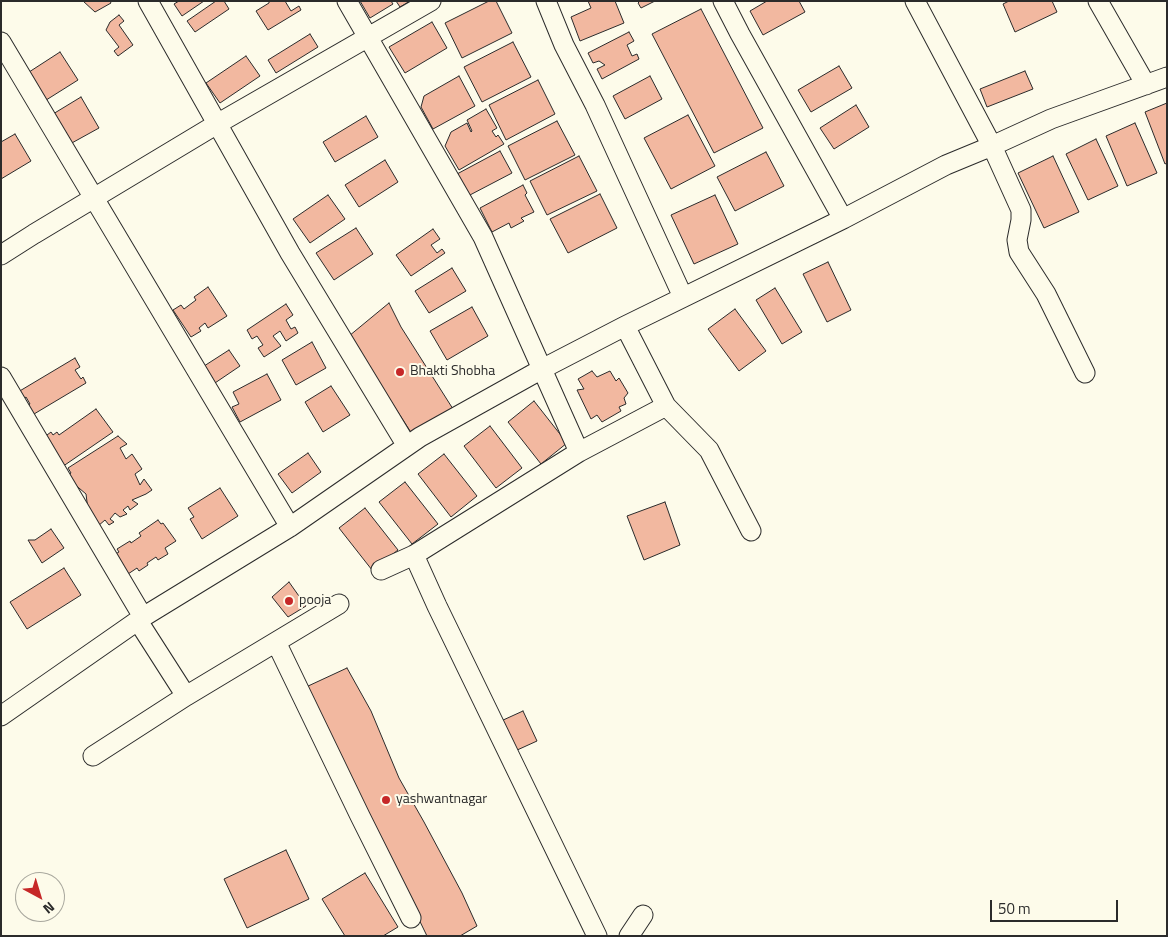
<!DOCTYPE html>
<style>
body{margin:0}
#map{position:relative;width:1168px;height:937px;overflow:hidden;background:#fdfbea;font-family:"Titillium Web",sans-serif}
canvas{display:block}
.frame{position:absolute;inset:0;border:2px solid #2b2b2b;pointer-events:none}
.north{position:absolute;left:15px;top:872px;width:50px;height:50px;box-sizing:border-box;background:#fdfbea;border:1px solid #a9a89e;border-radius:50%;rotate:141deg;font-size:14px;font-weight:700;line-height:20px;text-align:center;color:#2b2b2b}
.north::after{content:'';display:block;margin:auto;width:18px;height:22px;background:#c62828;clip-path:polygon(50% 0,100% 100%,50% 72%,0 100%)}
.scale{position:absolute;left:990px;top:900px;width:128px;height:22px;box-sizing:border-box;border:2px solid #2b2b2b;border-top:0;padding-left:6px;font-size:15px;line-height:18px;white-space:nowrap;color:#2b2b2b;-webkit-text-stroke:4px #fdfbea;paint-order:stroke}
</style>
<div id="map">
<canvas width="1168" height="937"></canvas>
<div class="frame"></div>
<div class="north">N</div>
<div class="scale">50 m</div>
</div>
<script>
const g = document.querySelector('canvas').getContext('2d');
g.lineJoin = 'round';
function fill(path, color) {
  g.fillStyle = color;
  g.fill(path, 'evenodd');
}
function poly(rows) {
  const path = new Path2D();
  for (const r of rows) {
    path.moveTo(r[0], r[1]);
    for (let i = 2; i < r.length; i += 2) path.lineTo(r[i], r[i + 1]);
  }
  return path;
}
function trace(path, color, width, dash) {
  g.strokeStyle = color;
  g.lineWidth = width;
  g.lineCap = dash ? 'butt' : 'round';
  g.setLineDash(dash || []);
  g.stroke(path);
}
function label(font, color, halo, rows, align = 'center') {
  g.font = font + ' "Titillium Web",sans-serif';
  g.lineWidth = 4;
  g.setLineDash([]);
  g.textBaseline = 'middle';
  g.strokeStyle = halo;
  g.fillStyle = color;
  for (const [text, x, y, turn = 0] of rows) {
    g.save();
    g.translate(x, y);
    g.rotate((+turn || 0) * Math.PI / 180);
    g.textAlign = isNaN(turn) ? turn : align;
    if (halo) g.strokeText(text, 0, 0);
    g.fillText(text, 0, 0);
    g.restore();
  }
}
const building = poly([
 [83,1,110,1,111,3,95,12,83,1],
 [179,1,204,1,182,16,174,4,179,1],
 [216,1,224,1,229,9,195,32,187,21,216,1],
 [269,1,285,1,291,11,299,6,301,10,268,30,256,11,269,3,269,1],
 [360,1,391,1,393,4,370,18,360,1],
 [396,1,410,1,400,7,396,1],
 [489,1,496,1,512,33,462,58,445,23,489,1],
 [588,1,615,1,624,23,580,41,571,17,591,8,588,1],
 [640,1,655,1,641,8,638,3,640,1],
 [767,1,799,1,805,12,763,35,750,11,767,1],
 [1009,1,1052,1,1057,12,1015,32,1003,4,1009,1],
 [701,9,763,128,714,153,652,34,701,9],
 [119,15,124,21,119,25,133,45,118,56,114,51,119,47,106,30,110,22,119,15],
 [432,22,447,48,405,73,389,47,432,22],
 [629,32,634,41,627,45,632,56,637,54,639,59,602,79,597,69,605,65,599,61,593,63,588,53,629,32],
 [310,34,318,47,276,73,268,60,310,34],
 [513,42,531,77,482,102,464,67,513,42],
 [60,52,78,80,43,102,26,74,60,52],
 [246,56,260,76,220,103,206,83,246,56],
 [839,66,852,88,811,112,798,90,839,66],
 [1025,71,1033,89,987,107,980,89,1025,71],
 [459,76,475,106,433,129,421,107,424,96,459,76],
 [650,76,662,99,625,119,613,96,650,76],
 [538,80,555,114,506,140,489,105,538,80],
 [81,97,99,128,70,144,53,114,81,97],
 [1167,103,1167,163,1165,164,1145,112,1167,103],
 [856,105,869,127,834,149,820,128,856,105],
 [486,109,497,128,492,131,496,137,498,135,504,144,459,170,445,146,451,132,467,123,471,132,472,131,467,120,486,109],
 [688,115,715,166,671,189,644,138,688,115],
 [366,116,378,137,335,162,323,142,366,116],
 [557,121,575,155,525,180,508,146,557,121],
 [1135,123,1157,173,1127,186,1106,136,1135,123],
 [15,134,31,161,1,179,1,142,15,134],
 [1096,139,1118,186,1088,200,1066,154,1096,139],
 [500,151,512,173,468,196,457,174,500,151],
 [766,152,784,186,735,211,717,177,766,152],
 [579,156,597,191,547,215,530,181,579,156],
 [1053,156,1079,212,1044,228,1018,173,1053,156],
 [385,160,398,182,359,207,345,185,385,160],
 [523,185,527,193,525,195,534,212,521,218,524,221,511,228,509,223,492,232,480,208,523,185],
 [600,194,617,228,568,253,550,219,600,194],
 [328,195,345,219,310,243,293,219,328,195],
 [715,195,738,244,694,264,671,215,715,195],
 [356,228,373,254,334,280,316,253,356,228],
 [433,229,440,239,431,245,437,253,442,249,445,253,411,276,396,255,433,229],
 [828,262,851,310,827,322,803,274,828,262],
 [452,268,466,291,429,313,415,291,452,268],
 [208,287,227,316,208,328,205,323,199,328,201,331,191,337,173,310,181,305,184,309,196,300,194,297,208,287],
 [775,288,802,332,782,344,756,300,775,288],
 [389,303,401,327,453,409,412,434,349,336,389,303],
 [286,304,293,315,286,320,291,329,295,327,298,333,286,341,280,331,273,336,281,346,264,357,258,348,263,345,257,336,252,339,247,330,286,304],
 [472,307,488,336,447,360,430,331,472,307],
 [735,309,766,351,739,371,708,329,735,309],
 [312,342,326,368,296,385,282,360,312,342],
 [229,350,240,366,212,385,201,368,229,350],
 [75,358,80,367,75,370,81,379,83,377,86,383,29,417,24,408,30,404,26,397,22,400,18,392,75,358],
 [592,371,597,377,610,371,616,381,619,378,628,393,624,398,626,404,619,407,621,411,602,422,597,415,591,419,577,390,584,389,578,379,592,371],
 [267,374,281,400,240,422,232,407,239,404,233,392,267,374],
 [331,386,350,415,323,432,305,402,331,386],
 [534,401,567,443,541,464,508,422,534,401],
 [96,409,113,432,59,469,43,438,51,432,53,435,57,432,59,435,96,409],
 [490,426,522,468,496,488,464,446,490,426],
 [118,436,127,444,120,448,126,459,132,454,142,469,135,474,140,485,144,479,152,490,146,494,132,500,138,504,130,510,128,506,123,510,127,514,120,517,115,513,110,519,114,522,109,525,105,520,98,526,88,510,86,494,66,477,71,473,68,468,118,436],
 [308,453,321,472,292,493,278,474,308,453],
 [444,454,477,496,451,517,418,474,444,454],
 [405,482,438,524,412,544,379,502,405,482],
 [220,488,238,516,202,539,190,519,194,517,188,508,220,488],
 [665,502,680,545,644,560,627,516,665,502],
 [365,508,398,550,372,570,339,528,365,508],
 [158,520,161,524,163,523,176,541,165,548,168,554,158,560,156,557,147,563,148,565,139,571,137,568,128,574,112,556,119,552,117,549,130,541,131,543,141,536,139,533,158,520],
 [51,529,64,548,42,563,28,540,35,540,51,529],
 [64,568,81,595,27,629,10,602,64,568],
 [289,582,306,606,288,617,272,597,289,582],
 [347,668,371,711,399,778,424,822,462,893,477,926,460,936,427,936,306,687,347,668],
 [523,711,537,741,515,751,501,721,523,711],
 [286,850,309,899,247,928,224,879,286,850],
 [365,873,398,927,383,936,345,936,322,899,365,873]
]);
fill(building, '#f2b8a0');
trace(building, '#2b2b2b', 1);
const minor = poly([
 [148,1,290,253,407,446],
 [347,1,483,237,579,452],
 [546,1,564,45,595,105,683,297],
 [723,1,740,34,843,219],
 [915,1,992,146,1021,210,1021,220,1017,240,1019,252,1046,294,1085,373],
 [1098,1,1146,85],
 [1,42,290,527],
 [1,255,34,234,217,124,431,1],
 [625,326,666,406,709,450,751,531],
 [1,377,143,617,290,527,420,437,542,369,625,326,843,219,946,165,992,146,1051,119,1167,77],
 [414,555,437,606,597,936],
 [381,570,414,555,579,452,666,406],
 [138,621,186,696],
 [276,642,360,816,411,918],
 [1,716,143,617],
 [93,756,186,696,339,604],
 [629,936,643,915]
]);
trace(minor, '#2b2b2b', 21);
trace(minor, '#fdfbea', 19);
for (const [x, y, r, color] of [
 [400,372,5,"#c62828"],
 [289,601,5,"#c62828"],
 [386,800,5,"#c62828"]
]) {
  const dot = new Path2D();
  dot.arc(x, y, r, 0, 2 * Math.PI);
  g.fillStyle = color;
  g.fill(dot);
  trace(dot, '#fdfbea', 2);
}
label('14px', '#2b2b2b', '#fdfbea', [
 ["Bhakti Shobha",410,372],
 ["pooja",299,601],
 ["yashwantnagar",396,800]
], 'left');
</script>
